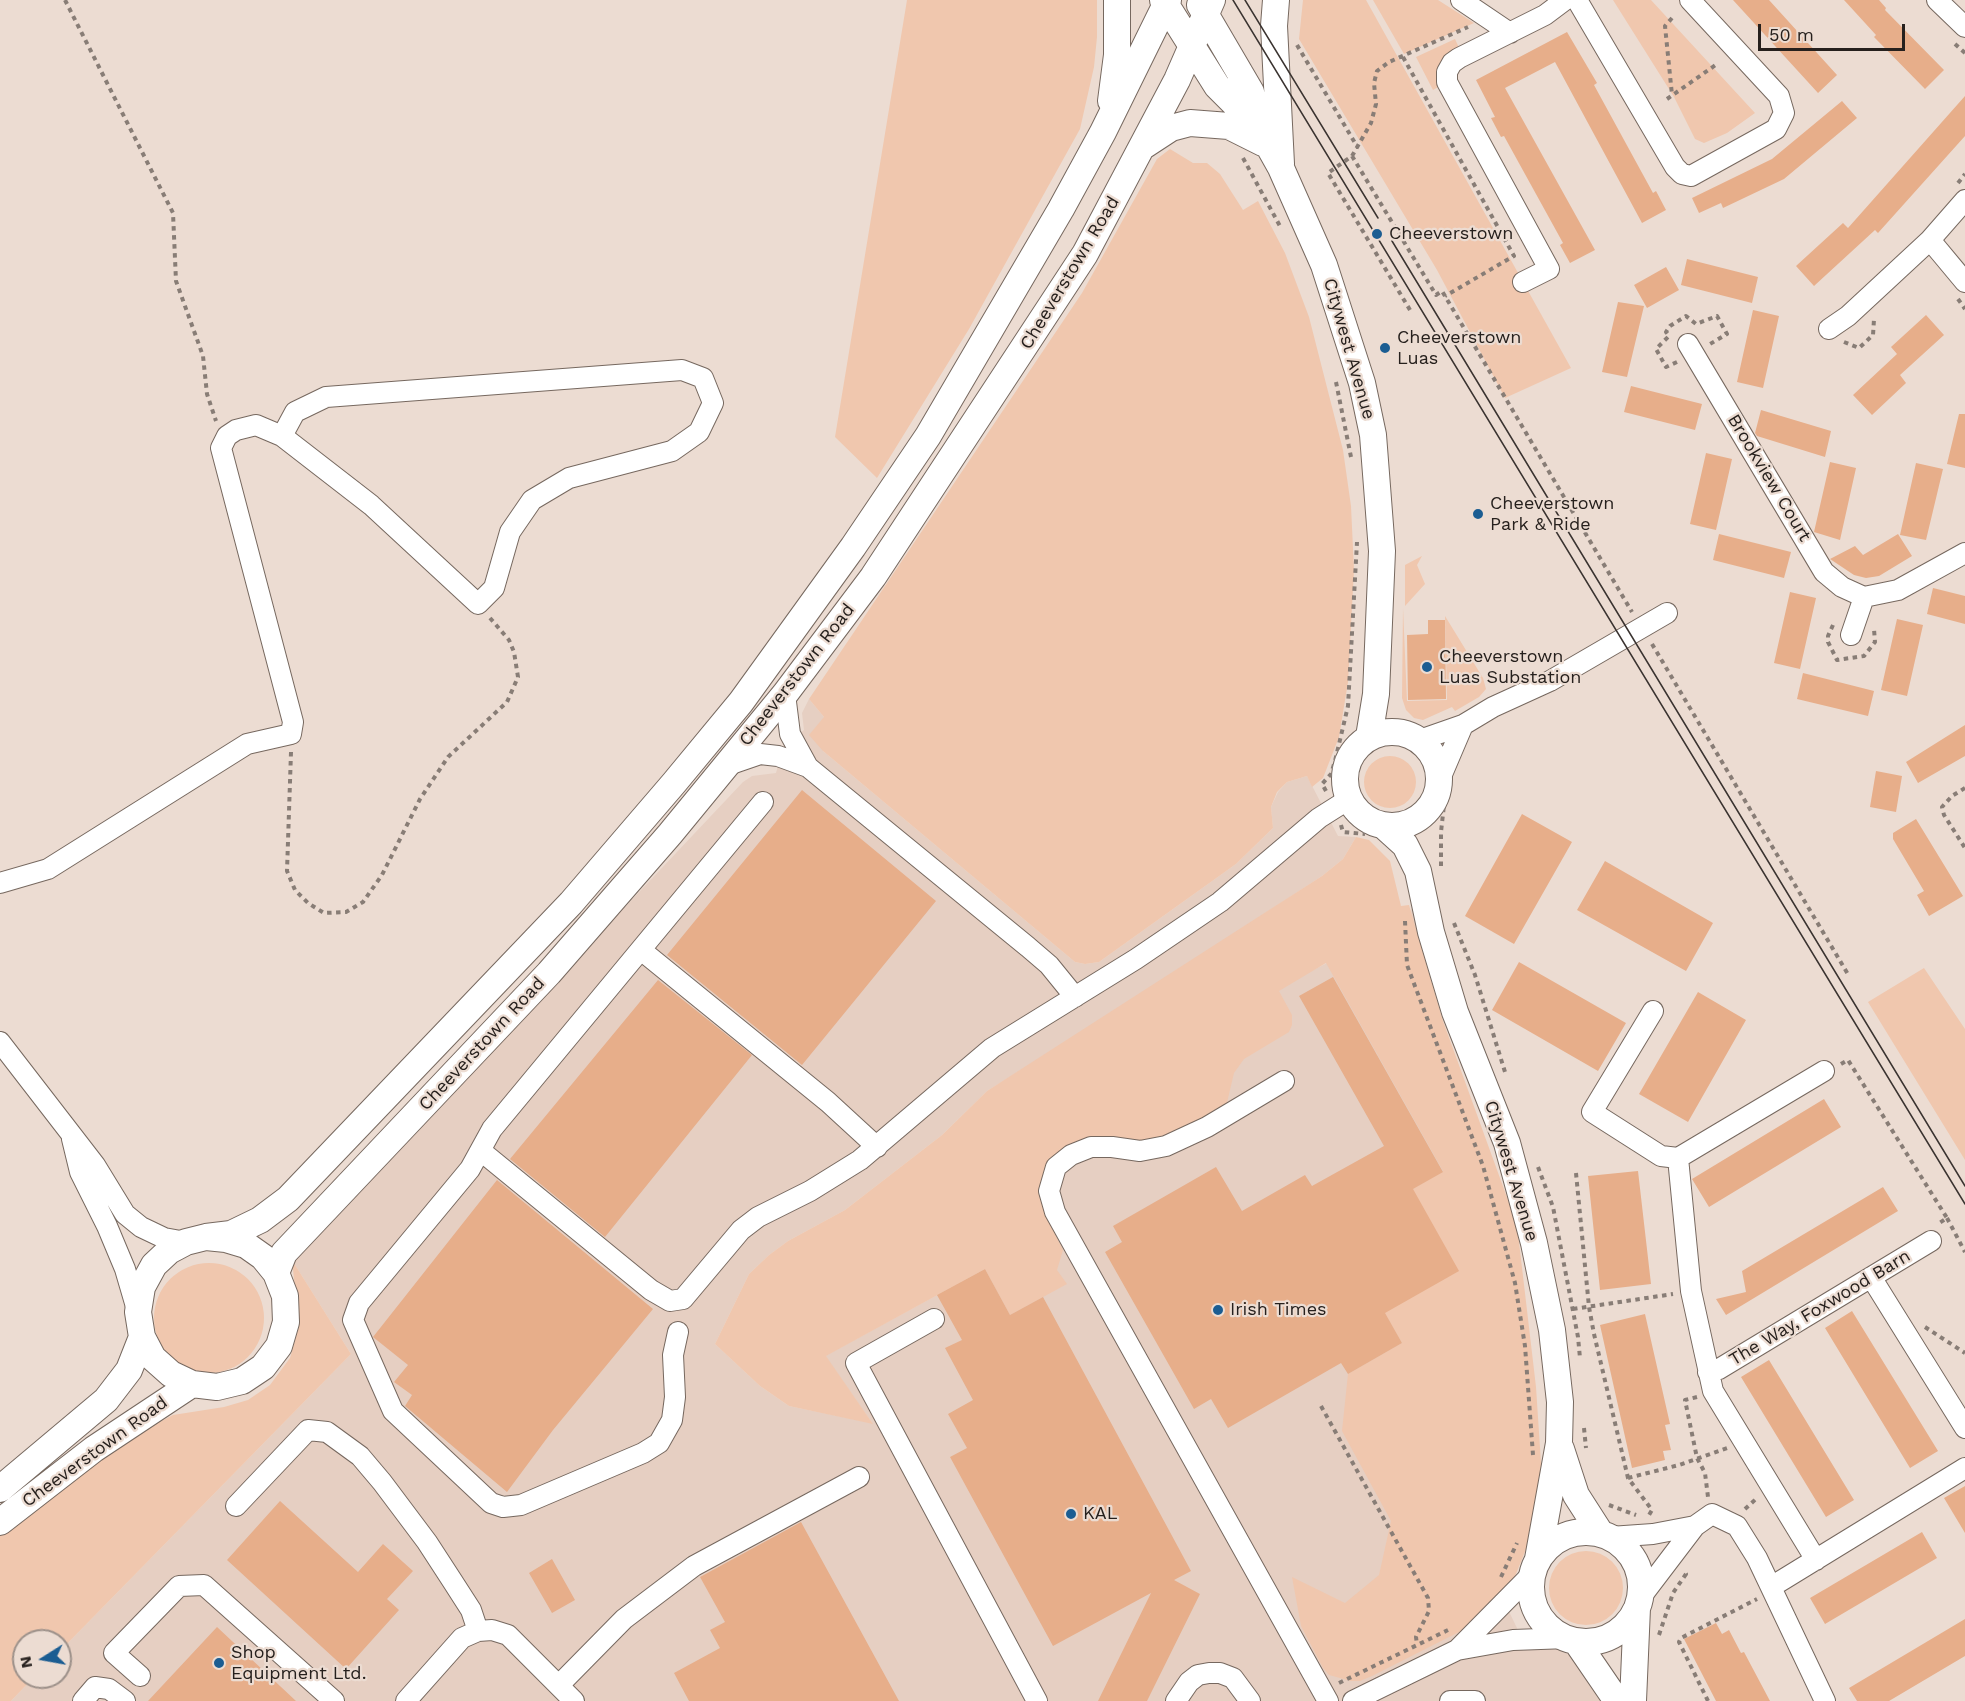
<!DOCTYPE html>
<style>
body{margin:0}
#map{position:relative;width:1965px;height:1701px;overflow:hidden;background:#ecdcd2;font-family:"Work Sans",sans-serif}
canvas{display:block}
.north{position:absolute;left:12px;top:1629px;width:60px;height:60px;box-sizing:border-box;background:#ecdcd2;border:2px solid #9d918a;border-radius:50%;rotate:259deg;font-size:16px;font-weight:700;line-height:24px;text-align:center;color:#26201d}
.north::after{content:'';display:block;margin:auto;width:21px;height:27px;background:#1b5d92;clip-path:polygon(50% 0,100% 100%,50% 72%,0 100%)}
.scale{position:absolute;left:1758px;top:24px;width:147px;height:27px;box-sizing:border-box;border:3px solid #26201d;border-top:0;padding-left:8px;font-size:18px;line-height:21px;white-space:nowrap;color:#26201d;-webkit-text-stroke:4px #ecdcd2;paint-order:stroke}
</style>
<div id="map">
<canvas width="1965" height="1701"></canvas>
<div class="north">N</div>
<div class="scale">50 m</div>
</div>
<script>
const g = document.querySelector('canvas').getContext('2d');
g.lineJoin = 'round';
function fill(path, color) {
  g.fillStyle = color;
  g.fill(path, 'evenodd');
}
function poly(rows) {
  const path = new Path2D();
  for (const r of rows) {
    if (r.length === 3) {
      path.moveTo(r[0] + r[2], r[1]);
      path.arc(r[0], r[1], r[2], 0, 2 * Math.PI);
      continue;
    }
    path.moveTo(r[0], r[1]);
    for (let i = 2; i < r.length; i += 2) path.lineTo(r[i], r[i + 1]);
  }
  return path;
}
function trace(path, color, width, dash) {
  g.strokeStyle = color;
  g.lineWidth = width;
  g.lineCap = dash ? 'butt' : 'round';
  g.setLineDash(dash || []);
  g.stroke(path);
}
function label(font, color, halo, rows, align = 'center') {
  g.font = font + ' "Work Sans",sans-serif';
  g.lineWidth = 4.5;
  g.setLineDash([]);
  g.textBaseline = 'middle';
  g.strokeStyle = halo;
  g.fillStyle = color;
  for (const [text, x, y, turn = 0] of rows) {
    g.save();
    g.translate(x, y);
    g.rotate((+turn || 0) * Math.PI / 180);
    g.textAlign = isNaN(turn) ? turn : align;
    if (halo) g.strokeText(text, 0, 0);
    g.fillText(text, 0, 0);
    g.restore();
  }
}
fill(poly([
 [809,699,824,717,823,751,1075,962,1085,964,1099,962,1236,864,1273,828,1271,807,1278,792,1287,782,1307,776,1338,836,1356,837,1343,859,1322,876,1099,1022,987,1091,942,1135,845,1210,788,1241,769,1255,749,1274,715,1344,760,1386,789,1406,872,1423,825,1356,985,1269,1024,1217,1030,1178,1264,995,1327,963,1412,909,1501,1268,1492,1576,1527,1649,1556,1648,1596,1669,1610,1701,11,1701,34,1677,60,1677,60,1651,351,1354,292,1260,743,782,752,776,776,773,783,748,804,730,802,713]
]), '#e6cfc2');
fill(poly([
 [907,0,1097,0,1097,37,1094,67,1080,129,969,329,877,478,835,437],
 [1303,0,1366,0,1571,368,1505,398,1437,270,1299,39],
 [1373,0,1438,0,1474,23,1404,54],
 [1613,0,1651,0,1755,113,1727,133,1704,143,1695,139,1674,97],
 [1455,39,1460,50,1445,83,1433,90,1416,57],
 [1170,149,1193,163,1207,163,1220,174,1243,210,1258,201,1285,253,1309,317,1343,450,1351,506,1354,570,1348,682,1339,737,1323,778,1312,787,1307,776,1287,782,1277,792,1271,807,1273,828,1236,864,1099,962,1085,964,1075,962,823,751,809,735,824,717,809,699,1082,293,1157,159],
 [1422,556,1417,565,1425,584,1405,606,1405,565],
 [1403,608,1407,701,1447,700,1445,616,1483,678,1486,689,1479,697,1455,711,1452,707,1423,720,1414,718,1406,710,1402,698],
 [1390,782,26],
 [1356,837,1369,840,1390,861,1401,906,1409,905,1443,1021,1517,1225,1536,1387,1543,1493,1532,1534,1516,1574,1508,1586,1463,1630,1372,1676,1360,1681,1351,1681,1329,1675,1323,1668,1301,1626,1292,1577,1345,1603,1379,1575,1391,1521,1342,1431,1348,1374,1402,1343,1384,1312,1413,1189,1443,1171,1326,963,1279,991,1292,1015,1292,1025,1289,1032,1244,1059,1234,1073,1225,1111,1171,1141,1082,1145,1046,1198,1047,1218,1063,1250,1057,1270,1067,1284,1010,1315,985,1269,826,1356,873,1424,789,1406,760,1386,715,1344,749,1274,769,1255,788,1241,845,1210,942,1135,987,1091,1322,876,1343,859],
 [1924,968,1965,1029,1965,1160,1868,1002],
 [292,1260,351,1354,60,1651,60,1641,24,1641,24,1677,34,1677,11,1701,0,1701,0,1532,117,1444,173,1415,224,1407,248,1400,270,1385,290,1358,299,1326],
 [209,1318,55],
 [1586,1588,37]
]), '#f0c7ae');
fill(poly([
 [1733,0,1769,0,1837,75,1818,93],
 [1844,0,1879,0,1886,8,1885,10,1944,70,1925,89,1874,37,1876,35],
 [1567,32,1597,83,1594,85,1653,193,1656,191,1666,210,1642,223,1555,62,1505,88,1595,250,1570,263,1560,245,1563,243,1504,136,1501,137,1491,118,1495,117,1476,80],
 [1965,96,1965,136,1878,233,1875,230,1814,286,1796,266,1843,223,1848,228],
 [1842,101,1857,118,1784,179,1723,208,1721,203,1699,213,1692,198,1772,159],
 [1687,259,1758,277,1752,303,1681,285],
 [1666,267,1679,290,1647,308,1634,285],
 [1618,302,1644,306,1627,377,1602,372],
 [1753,310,1779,316,1763,388,1737,382],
 [1926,315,1944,335,1900,375,1906,383,1872,415,1853,395,1897,354,1891,347],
 [1631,386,1702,404,1695,430,1624,412],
 [1761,410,1831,431,1825,457,1757,436,1755,433],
 [1959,414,1965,414,1965,468,1947,464],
 [1706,453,1732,459,1716,530,1690,524],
 [1830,462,1856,468,1840,540,1814,532],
 [1916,463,1943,469,1926,540,1900,535],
 [1719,534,1791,552,1784,578,1713,560],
 [1898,534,1912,556,1879,576,1866,578,1854,575,1830,559,1855,546,1863,555],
 [1933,588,1965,596,1965,624,1927,614],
 [1790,592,1816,598,1800,669,1774,663],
 [1897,619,1923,625,1907,696,1881,690],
 [1428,620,1445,620,1446,699,1408,700,1407,635,1428,634],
 [1803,673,1874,691,1868,716,1797,699],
 [1965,725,1965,756,1918,783,1906,762],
 [1876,771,1902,776,1896,812,1870,807],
 [802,790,936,901,802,1065,667,955],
 [1522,814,1572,842,1514,944,1465,916],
 [1916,819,1963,896,1929,916,1917,895,1924,891,1893,839,1893,833],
 [1605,861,1713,923,1686,971,1577,910],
 [1519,962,1626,1023,1598,1071,1492,1010],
 [1333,977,1443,1172,1413,1189,1459,1271,1385,1313,1402,1343,1348,1374,1341,1363,1228,1428,1211,1399,1194,1409,1105,1252,1122,1242,1113,1226,1216,1167,1242,1211,1305,1175,1312,1186,1384,1146,1299,996],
 [658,980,752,1055,605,1237,510,1159],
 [1698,992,1746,1020,1688,1122,1639,1094],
 [1824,1099,1841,1127,1709,1207,1692,1179],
 [1638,1171,1651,1284,1600,1290,1588,1176],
 [497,1180,653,1309,553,1430,507,1492,405,1406,412,1395,394,1382,408,1365,373,1337],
 [1883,1187,1898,1211,1726,1315,1716,1299,1746,1292,1742,1271],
 [985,1269,1010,1315,1043,1297,1191,1571,1174,1580,1200,1594,1147,1701,1098,1701,1151,1593,1053,1646,950,1457,967,1448,948,1414,973,1400,945,1348,962,1340,937,1295],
 [1852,1311,1938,1451,1910,1468,1825,1328],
 [1645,1314,1670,1424,1665,1425,1671,1450,1663,1451,1665,1460,1632,1468,1600,1325],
 [1769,1360,1854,1500,1826,1517,1741,1377],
 [1965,1486,1965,1533,1944,1498],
 [280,1501,358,1572,383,1544,413,1571,387,1599,399,1610,346,1669,227,1560],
 [801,1522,899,1701,689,1701,674,1673,720,1648,710,1630,725,1622,700,1577],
 [1922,1532,1937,1558,1825,1624,1810,1598],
 [552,1559,575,1600,552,1613,529,1573],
 [1965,1619,1965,1656,1889,1701,1857,1701,1849,1688],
 [1716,1623,1722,1634,1729,1630,1741,1653,1744,1652,1770,1701,1716,1701,1684,1639],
 [217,1627,296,1701,148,1701]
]), '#e7ae8a');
const minor = poly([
 [1461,0,1510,33],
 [1577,0,1675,167,1682,174,1691,176,1776,129,1784,113,1779,96,1690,0],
 [1937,0,1965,27],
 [1930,240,1965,282],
 [1523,282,1549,269,1447,82,1447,72,1452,63,1459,58,1545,15,1565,0],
 [1829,329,1848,316,1930,240,1965,200],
 [1688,344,1824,572,1842,587,1864,597,1898,590,1965,553],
 [1851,635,1864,597],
 [785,694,790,734,808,767,1028,947,1049,965,1075,997],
 [1420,740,1463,725,1493,707,1550,681,1667,613],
 [728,765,760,754,778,756,808,767],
 [1440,779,1463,725],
 [0,883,48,869,247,744,291,734,293,722,221,448,227,436,236,430,256,425,282,436,371,505,478,604,494,588,510,532,532,500,569,478,672,451,699,432,713,403,703,378,682,370,326,397,295,412,282,436],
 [641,950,828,1102,877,1147],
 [1653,1011,1592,1112,1661,1156,1678,1158],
 [0,1042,95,1165,125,1214,141,1227,164,1238,186,1242],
 [1284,1081,1207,1127,1166,1146,1140,1151,1112,1147,1091,1147,1071,1155,1056,1167,1049,1191,1055,1212,1328,1701],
 [72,1139,80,1172,107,1226,125,1269,137,1310],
 [481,1151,651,1290,670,1301,683,1299,741,1230,758,1217,810,1191,860,1160,992,1048,1136,959,1220,902,1319,818,1349,799],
 [1678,1158,1691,1291,1713,1391,1816,1560],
 [1678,1158,1824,1071],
 [1871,1277,1965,1428],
 [934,1319,856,1363,1037,1701],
 [678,1332,673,1355,675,1397,672,1420,659,1443,643,1453,521,1505,503,1507,491,1503,393,1411,353,1320,359,1303,470,1169,492,1129,763,802],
 [1708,1372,1719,1369,1931,1241],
 [236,1506,308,1430,327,1432,360,1456,382,1482,427,1542,453,1582,471,1610,478,1631],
 [1610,1537,1653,1534,1695,1526],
 [1771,1587,1965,1468],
 [1641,1597,1695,1526,1712,1514,1737,1526,1757,1558,1825,1701],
 [1457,1650,1513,1640,1568,1638],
 [140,1676,114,1653,179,1586,204,1585,334,1701],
 [559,1685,624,1619,694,1566,859,1477],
 [83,1701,95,1687,109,1689,125,1701],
 [406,1701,462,1638,478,1631,492,1630,508,1635,574,1701],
 [1176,1701,1189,1682,1198,1675,1209,1673,1220,1673,1233,1678,1250,1701],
 [1353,1701,1457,1650,1533,1573],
 [1450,1701,1475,1701]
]);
const major = poly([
 [1163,0,1217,86,1258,127,1281,168,1324,265,1362,383,1373,435,1382,551,1376,694,1369,737],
 [1276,0,1274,26,1281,164],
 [1200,5,1251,92,1258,127],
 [1111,101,1117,55,1117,0],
 [1142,147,1171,128,1190,123,1229,126,1263,143],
 [1392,779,47],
 [1384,826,1405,845,1418,871,1431,932,1455,1012,1507,1143,1534,1243,1552,1330,1560,1402,1559,1443,1538,1559],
 [206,1237,226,1239,246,1245,263,1257,276,1273,285,1296,286,1322,279,1346,263,1367,242,1381,217,1387,192,1384,171,1374,153,1358,142,1337,138,1312,142,1287,154,1265,169,1251,186,1242,206,1237,231,1234,260,1220,288,1199,571,903,674,783,741,702,853,547,928,436,1061,209,1103,132,1168,0],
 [276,1273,284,1253,549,973,670,834,785,694,873,577,1085,254,1177,80,1212,0],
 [1561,1449,1576,1495,1601,1534],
 [0,1489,106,1400,129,1370,142,1337],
 [0,1522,94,1449,192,1384],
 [1586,1587,55],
 [1576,1641,1617,1701],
 [1633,1701,1637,1608]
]);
trace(minor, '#76685f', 22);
trace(major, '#76685f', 28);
trace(poly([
 [65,0,173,213,176,281,203,356,207,394,216,421],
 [1672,18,1665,26,1672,95],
 [1955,44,1965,53],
 [1297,45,1358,148],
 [1403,57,1514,256,1445,296],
 [1667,99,1717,64],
 [1352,156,1436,295,1442,291,1445,296,1632,612],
 [1243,158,1281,228],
 [1958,183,1965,174],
 [1958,299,1965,309],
 [1410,310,1328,173,1352,156,1371,123,1376,104,1374,83,1377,71,1389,62,1468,27],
 [1844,342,1859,348,1873,335,1874,319],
 [1677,362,1666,367,1656,349,1669,336,1666,332,1670,326,1686,316,1696,324,1717,316,1727,334,1710,344],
 [1336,382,1351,457],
 [1833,625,1828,636,1828,642,1837,660,1864,656,1875,642,1874,629],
 [1652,644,1849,976],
 [291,752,287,871,295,890,308,903,324,913,346,912,363,902,382,875,420,799,448,757,507,702,518,677,514,652,509,640,490,618],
 [1965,788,1952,796,1942,807,1944,815,1965,848],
 [1326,791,1322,784,1331,774,1335,761,1348,706,1357,542],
 [1341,825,1343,832,1365,834],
 [1441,866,1441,832,1445,796],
 [1405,921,1407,965,1483,1166,1515,1283,1525,1346,1533,1455],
 [1454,923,1475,975,1505,1072],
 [1841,1064,1848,1060,1947,1218,1938,1224],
 [1538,1167,1553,1207,1578,1337,1580,1358],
 [1576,1173,1589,1307,1594,1334,1628,1478,1652,1510,1649,1515],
 [1947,1218,1965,1252],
 [1573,1309,1673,1294],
 [1925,1327,1965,1353],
 [1697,1397,1685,1400,1697,1458,1705,1473,1708,1497],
 [1321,1406,1428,1598,1429,1611,1416,1637,1417,1645],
 [1584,1428,1586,1448],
 [1628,1478,1679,1465,1727,1448],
 [1609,1505,1636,1515],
 [1745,1509,1757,1498],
 [1501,1577,1517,1543],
 [1659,1635,1673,1593,1686,1574,1684,1572],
 [1339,1683,1448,1630],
 [1708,1701,1679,1642,1681,1638,1757,1599]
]), '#887d76', 4, [4.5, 4.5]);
trace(minor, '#fff', 20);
trace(major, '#fff', 26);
trace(poly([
 [1233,0,1965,1204],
 [1245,0,1378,218],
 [1392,241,1965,1186]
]), '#3a3330', 1.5);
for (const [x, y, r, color] of [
 [1377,234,6,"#1b5d92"],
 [1385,348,6,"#1b5d92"],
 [1478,514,6,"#1b5d92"],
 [1427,667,6,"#1b5d92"],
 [1218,1310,6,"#1b5d92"],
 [1071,1514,6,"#1b5d92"],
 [219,1663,6,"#1b5d92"]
]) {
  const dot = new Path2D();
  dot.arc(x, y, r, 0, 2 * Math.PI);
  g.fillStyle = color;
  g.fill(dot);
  trace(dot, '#ecdcd2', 2);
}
label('18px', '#26201d', '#ecdcd2', [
 ["Cheeverstown",1389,234],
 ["Cheeverstown",1397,338],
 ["Luas",1397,359],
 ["Cheeverstown",1490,504],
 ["Park & Ride",1490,525],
 ["Cheeverstown",1439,657],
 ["Luas Substation",1439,678],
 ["Irish Times",1230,1310],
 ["KAL",1083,1514],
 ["Shop",231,1653],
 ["Equipment Ltd.",231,1674]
], 'left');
label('18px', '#26201d', '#ecdcd2', [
 ["Cheeverstown Road",1070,273,-59],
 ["Citywest Avenue",1349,349,74],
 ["Brookview Court",1769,478,59],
 ["Cheeverstown Road",797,675,-52],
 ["Cheeverstown Road",482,1044,-47],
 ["Citywest Avenue",1511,1171,73],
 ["The Way, Foxwood Barn",1820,1308,-31],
 ["Cheeverstown Road",95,1452,-36]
]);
</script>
